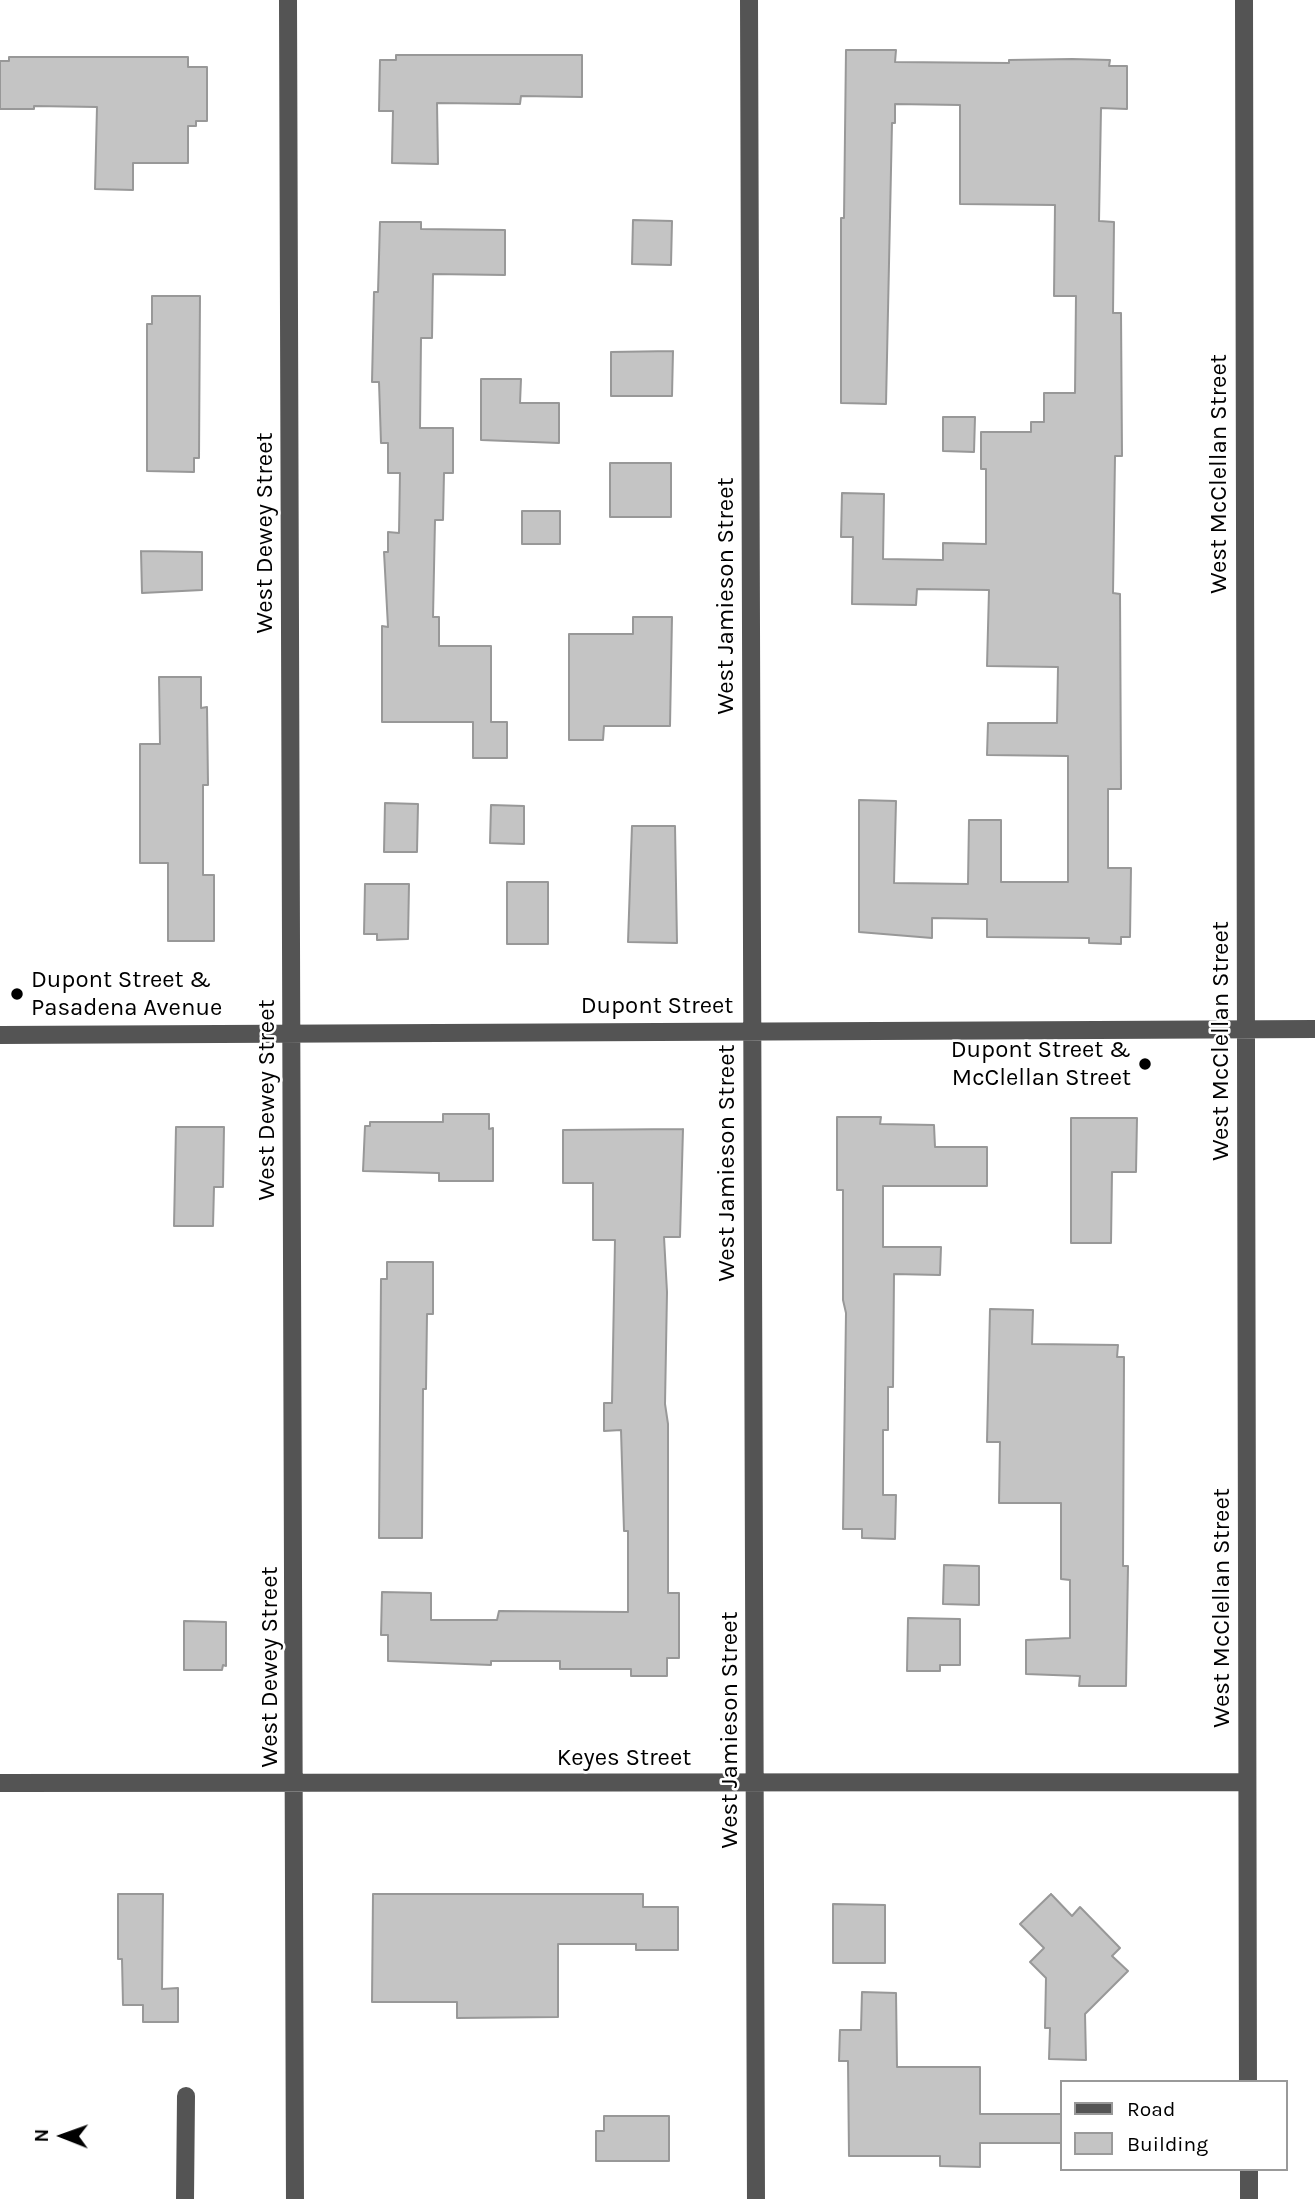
<!DOCTYPE html>
<style>
body{margin:0}
#map{position:relative;width:1315px;height:2199px;overflow:hidden;background:#fff;font-family:Karla,sans-serif}
canvas{display:block}
.legend{position:absolute;left:1060px;top:2080px;width:228px;height:91px;box-sizing:border-box;background:#fff;border:2px solid #999;margin:0;padding:9px 12px;list-style:none;font-size:21px;color:#000}
.legend li{display:flex;align-items:center;gap:14px;height:35px}
.legend b{width:35px;border:2px solid #999}
.north{position:absolute;left:28px;top:2101px;width:70px;height:70px;-webkit-text-stroke:5px #fff;paint-order:stroke;rotate:271deg;font-size:19px;font-weight:700;line-height:28px;text-align:center;color:#000}
.north::after{content:'';display:block;margin:auto;width:24px;height:32px;background:#000;clip-path:polygon(50% 0,100% 100%,50% 72%,0 100%)}
</style>
<div id="map">
<canvas width="1315" height="2199"></canvas>
<ul class="legend">
<li><b style="height:9px;background:#545454"></b>Road</li>
<li><b style="height:19px;background:#c4c4c4"></b>Building</li>
</ul>
<div class="north">N</div>
</div>
<script>
const g = document.querySelector('canvas').getContext('2d');
g.lineJoin = 'round';
function fill(path, color) {
  g.fillStyle = color;
  g.fill(path, 'evenodd');
}
function poly(rows) {
  const path = new Path2D();
  for (const r of rows) {
    path.moveTo(r[0], r[1]);
    for (let i = 2; i < r.length; i += 2) path.lineTo(r[i], r[i + 1]);
  }
  return path;
}
function trace(path, color, width, dash) {
  g.strokeStyle = color;
  g.lineWidth = width;
  g.lineCap = dash ? 'butt' : 'round';
  g.setLineDash(dash || []);
  g.stroke(path);
}
function label(font, color, halo, rows, align = 'center') {
  g.font = font + ' Karla,sans-serif';
  g.lineWidth = 5;
  g.setLineDash([]);
  g.textBaseline = 'middle';
  g.strokeStyle = halo;
  g.fillStyle = color;
  for (const [text, x, y, turn = 0] of rows) {
    g.save();
    g.translate(x, y);
    g.rotate((+turn || 0) * Math.PI / 180);
    g.textAlign = isNaN(turn) ? turn : align;
    if (halo) g.strokeText(text, 0, 0);
    g.fillText(text, 0, 0);
    g.restore();
  }
}
const building = poly([
 [846,50,896,50,895,62,1009,63,1009,60,1072,59,1110,60,1109,66,1127,66,1127,109,1101,108,1099,221,1114,222,1113,313,1121,313,1122,456,1115,456,1113,593,1120,594,1121,789,1108,789,1108,868,1131,868,1130,937,1121,937,1121,944,1089,943,1089,938,987,937,987,919,932,918,932,938,859,932,859,800,896,801,894,883,968,884,969,820,1001,820,1001,882,1068,882,1068,756,987,755,988,723,1057,723,1058,667,987,666,989,590,917,589,916,605,852,604,853,537,841,537,842,493,884,494,883,559,943,560,943,543,986,544,986,469,981,469,981,432,1031,432,1031,422,1044,422,1044,393,1075,393,1076,296,1054,296,1055,205,960,204,960,105,895,104,895,123,892,123,886,404,841,403,841,218,844,218,846,50],
 [396,55,582,55,582,97,521,96,520,104,437,103,438,164,392,163,393,111,379,111,380,60,396,60,396,55],
 [9,57,188,57,188,67,207,67,207,121,196,121,196,126,188,126,188,163,133,163,133,190,95,189,97,107,34,106,34,109,0,109,0,61,9,61,9,57],
 [633,220,672,221,671,265,632,264,633,220],
 [380,222,421,222,421,229,505,230,505,275,433,274,432,338,421,338,420,428,453,428,453,473,444,473,443,520,435,520,433,617,439,617,439,646,491,646,491,722,507,722,507,758,473,758,473,722,382,722,382,626,388,627,384,552,388,552,388,532,399,533,400,473,388,473,388,443,381,443,379,382,372,382,374,292,378,292,380,222],
 [152,296,200,296,199,458,194,458,194,472,147,471,147,324,152,324,152,296],
 [673,351,672,396,611,396,611,352,673,351],
 [481,379,521,379,520,403,559,403,559,443,481,440,481,379],
 [943,417,975,417,974,452,943,451,943,417],
 [610,463,671,463,671,517,610,517,610,463],
 [522,511,560,511,560,544,522,544,522,511],
 [141,551,202,552,202,590,142,593,141,551],
 [633,617,672,617,670,726,604,726,603,740,569,740,569,634,633,634,633,617],
 [159,677,201,677,201,708,207,707,208,785,203,785,203,875,214,875,214,941,168,941,168,863,140,863,140,744,160,744,159,677],
 [385,803,418,804,417,852,384,852,385,803],
 [491,805,524,806,524,844,490,843,491,805],
 [632,826,675,826,677,943,628,942,632,826],
 [507,882,548,882,548,944,507,944,507,882],
 [365,884,409,884,408,939,377,940,377,934,364,934,365,884],
 [443,1114,489,1114,489,1129,493,1128,493,1181,439,1181,439,1173,363,1171,365,1126,370,1126,370,1122,443,1122,443,1114],
 [837,1117,881,1117,880,1124,934,1125,935,1147,987,1147,987,1186,883,1186,883,1247,941,1247,940,1275,894,1274,893,1387,888,1387,888,1430,883,1430,883,1495,896,1495,895,1539,862,1538,862,1529,843,1529,846,1313,843,1300,843,1190,837,1190,837,1117],
 [1071,1118,1137,1118,1136,1172,1112,1172,1111,1243,1071,1243,1071,1118],
 [176,1127,224,1127,223,1187,214,1187,213,1226,174,1226,176,1127],
 [683,1129,680,1237,664,1237,667,1292,665,1404,668,1424,668,1593,679,1593,679,1658,667,1658,667,1676,631,1676,631,1669,560,1669,560,1661,491,1661,491,1665,388,1661,388,1635,381,1635,382,1592,431,1593,431,1620,497,1620,499,1611,628,1612,628,1531,624,1531,621,1430,604,1431,604,1403,612,1403,615,1240,593,1240,593,1183,563,1183,563,1130,683,1129],
 [387,1262,433,1262,433,1314,427,1314,426,1389,423,1389,422,1538,379,1538,381,1279,387,1279,387,1262],
 [990,1309,1033,1310,1032,1344,1118,1345,1117,1357,1124,1357,1123,1566,1128,1566,1126,1686,1079,1686,1080,1676,1026,1674,1026,1640,1070,1638,1070,1580,1061,1579,1061,1503,999,1503,1000,1442,987,1442,990,1309],
 [944,1565,979,1566,979,1605,943,1604,944,1565],
 [908,1618,960,1619,960,1665,940,1665,940,1671,907,1671,908,1618],
 [184,1621,226,1622,226,1666,223,1665,222,1670,184,1670,184,1621],
 [118,1894,163,1894,162,1989,178,1988,178,2022,143,2022,143,2005,123,2005,122,1959,118,1959,118,1894],
 [373,1894,643,1894,643,1907,678,1907,678,1950,636,1950,636,1944,558,1944,558,2017,457,2018,457,2002,372,2002,373,1894],
 [1051,1894,1072,1916,1080,1907,1120,1948,1112,1956,1128,1971,1085,2014,1086,2060,1049,2059,1050,2028,1045,2028,1046,1978,1030,1962,1044,1948,1020,1924,1051,1894],
 [833,1904,885,1905,885,1963,833,1963,833,1904],
 [862,1992,896,1993,897,2067,980,2067,980,2114,1061,2114,1061,2143,980,2143,980,2167,940,2166,940,2156,849,2156,848,2061,839,2061,840,2030,861,2030,862,1992],
 [604,2116,669,2116,669,2161,596,2161,596,2131,604,2131,604,2116]
]);
fill(building, '#c4c4c4');
trace(building, '#989898', 2);
trace(poly([
 [288,0,295,2199],
 [749,0,756,2199],
 [1244,0,1248,2082],
 [0,1035,1315,1029],
 [0,1783,1247,1782],
 [185,2199,186,2096],
 [1249,2199,1249,2169]
]), '#545454', 18);
for (const [x, y, r, color] of [
 [17,994,7,"#000"],
 [1145,1064,7,"#000"]
]) {
  const dot = new Path2D();
  dot.arc(x, y, r, 0, 2 * Math.PI);
  g.fillStyle = color;
  g.fill(dot);
  trace(dot, '#fff', 2.5);
}
label('24px', '#000', '#fff', [
 ["West McClellan Street",1219,474,-90],
 ["West Dewey Street",265,533,-90],
 ["West Jamieson Street",726,596,-90],
 ["Dupont Street",657,1006],
 ["West McClellan Street",1221,1041,-90],
 ["West Dewey Street",267,1100,-90],
 ["West Jamieson Street",727,1163,-90],
 ["West McClellan Street",1222,1608,-90],
 ["West Dewey Street",270,1667,-90],
 ["West Jamieson Street",730,1730,-90],
 ["Keyes Street",624,1758]
]);
label('24px', '#000', '#fff', [
 ["Dupont Street &",31,980],
 ["Pasadena Avenue",31,1008],
 ["Dupont Street &",1131,1050,"right"],
 ["McClellan Street",1131,1078,"right"]
], 'left');
</script>
